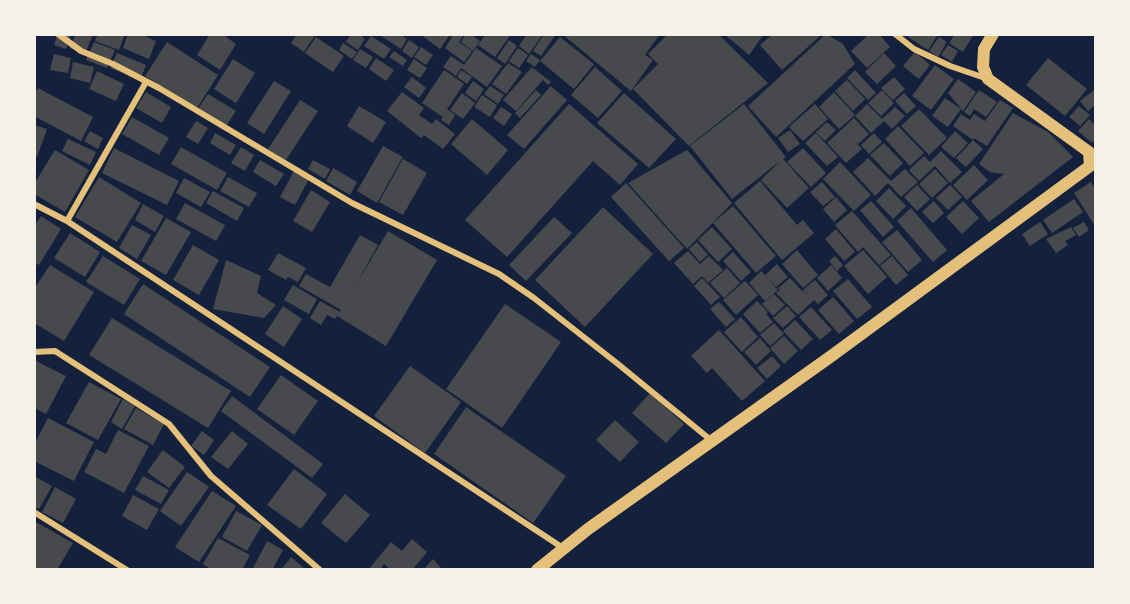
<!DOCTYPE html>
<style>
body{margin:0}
#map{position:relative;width:1130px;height:604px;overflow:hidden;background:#14213d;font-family:Manrope,sans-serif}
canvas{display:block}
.frame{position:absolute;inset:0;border:36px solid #f6f1e7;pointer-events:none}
</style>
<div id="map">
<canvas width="1130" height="604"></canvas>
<div class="frame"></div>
</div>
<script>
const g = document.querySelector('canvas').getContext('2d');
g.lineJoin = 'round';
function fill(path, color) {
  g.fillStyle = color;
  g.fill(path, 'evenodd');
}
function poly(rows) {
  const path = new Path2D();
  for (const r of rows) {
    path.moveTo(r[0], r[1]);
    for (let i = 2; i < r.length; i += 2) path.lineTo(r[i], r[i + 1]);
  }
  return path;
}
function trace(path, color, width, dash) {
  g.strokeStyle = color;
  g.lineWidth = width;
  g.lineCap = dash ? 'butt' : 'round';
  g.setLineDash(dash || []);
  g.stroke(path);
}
fill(poly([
 [58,34,71,34,66,49,54,45],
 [76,34,93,34,85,54,70,48],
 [98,34,125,34,119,50,95,41],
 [128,34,141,34,156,41,149,59,123,48],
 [210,34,222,34,236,44,220,70,197,55],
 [297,34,310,34,314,37,304,52,291,43],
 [351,34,359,34,365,39,358,50,346,42],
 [378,34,400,34,407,39,401,49],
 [420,34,447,34,449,36,440,49],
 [449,34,464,34,459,42,472,51,464,62,445,48,452,37],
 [466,34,470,34,480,41,473,51,461,42],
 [486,34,511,34,495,57,478,45],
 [527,34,543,34,529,54,519,46],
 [544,34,556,34,541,56,533,51],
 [562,34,660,34,645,55,653,60,631,91],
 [668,34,718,34,768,83,689,146,633,89,658,64,648,54],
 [724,34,764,34,749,55],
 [773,34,817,34,819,37,782,70,760,45],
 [826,34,843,44,855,64,776,137,748,106],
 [869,34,879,34,890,47,867,68,851,51],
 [910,34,935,34,937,36,928,50,908,37],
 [955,34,974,34,963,52,949,43],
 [371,36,391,49,384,59,364,46],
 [316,37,344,56,333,72,305,53],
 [560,37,594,64,574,89,540,61],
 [939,37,947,42,938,57,929,51],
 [409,40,419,47,412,58,402,51],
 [509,40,517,46,505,64,497,58],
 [94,42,115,50,107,68,86,60],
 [167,42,218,75,197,108,145,76],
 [343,43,357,52,352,59,339,50],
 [948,45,958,51,952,62,941,55],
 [421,47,433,55,426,65,414,57],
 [476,48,502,66,487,87,461,68,456,76,443,67,451,56,464,65],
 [518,48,528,55,519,68,509,61],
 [360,49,373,57,366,68,353,60],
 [394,51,407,60,403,66,389,57],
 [915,52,930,65,919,79,903,66],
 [117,53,146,65,140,80,110,68],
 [884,53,896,66,877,84,865,72],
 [54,54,71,58,68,73,50,70],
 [531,54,540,60,535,67,526,61],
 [376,58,394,70,386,81,369,69],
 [1048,58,1087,89,1065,116,1026,85],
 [233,59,255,73,236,103,214,89],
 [414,59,427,68,420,78,407,70],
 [73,62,94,67,90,83,70,78],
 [508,63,522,72,506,94,492,84],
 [935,65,954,79,931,110,912,96],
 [532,67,551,82,548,85,543,80,516,111,503,100],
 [595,67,622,91,598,118,571,95],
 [444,70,464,84,447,109,455,115,449,125,441,120,443,117,422,103],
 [461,70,472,77,467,84,457,77],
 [855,70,876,93,868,100,847,78],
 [97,71,124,84,116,101,89,89],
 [412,77,426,88,419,98,404,87],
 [894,77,905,89,893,100,881,88],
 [958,79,976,92,963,111,948,93],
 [847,80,865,99,853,111,835,91],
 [274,81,291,91,264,134,247,123],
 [473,81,484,89,476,101,465,93],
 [490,86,504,95,498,104,484,94],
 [551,86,567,100,524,149,507,135],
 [38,88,93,117,81,141,34,116,34,95],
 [536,90,541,95,520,118,515,113],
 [882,90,894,103,881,116,868,103],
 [979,90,997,102,986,117,974,109,970,116,964,112],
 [1094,90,1095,93,1095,105,1088,111,1080,101],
 [146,92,171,107,162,123,136,108],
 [402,92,424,108,419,115,432,124,436,119,455,134,443,149,424,135,421,138,387,111],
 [834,92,855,115,839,129,819,107],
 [462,93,475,103,463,119,450,110],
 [624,93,676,139,649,168,597,123],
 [904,93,916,106,907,114,895,101],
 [208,94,236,111,224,129,196,112],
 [482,95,497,105,490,117,474,107],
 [945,98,961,109,948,127,932,116],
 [300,100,318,111,286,160,268,149],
 [1000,100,1013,108,987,146,974,138,973,140,953,126,961,114,970,120,974,114,985,121],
 [569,104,638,164,620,185,593,161,507,257,465,220],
 [744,104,786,157,783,159,809,188,787,208,761,180,780,161,732,199,690,146],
 [815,104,828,119,803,141,789,127],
 [867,104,882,119,895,107,905,116,892,129,884,121,871,133,855,116],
 [359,106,386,122,373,143,347,126],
 [1079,106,1090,115,1080,126,1069,117],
 [501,107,512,114,504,126,493,118],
 [919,109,947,138,929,155,901,126],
 [1013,113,1048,132,1073,157,989,222,971,201,1004,174,990,172,979,164],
 [132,117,169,138,159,155,122,134],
 [854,118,869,134,858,144,853,139,862,149,846,163,827,143],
 [472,119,508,150,487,175,451,144],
 [1089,119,1095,125,1095,139,1092,143,1078,131],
 [196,121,208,128,198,144,186,137],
 [827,122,836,130,825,141,816,132],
 [34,125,47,129,37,157,34,156],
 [898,126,924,153,910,166,885,139],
 [790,130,800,144,788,152,778,138],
 [90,131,103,138,98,149,84,141],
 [955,131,968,143,954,158,941,147],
 [215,133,236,145,230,155,210,143],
 [816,133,838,157,827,166,805,143],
 [874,133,882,142,869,154,861,145],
 [68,139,96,152,90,165,62,151],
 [973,140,983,149,966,167,956,158],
 [884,143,903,163,890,176,870,155],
 [383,146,403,157,377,203,357,191],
 [181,147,227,173,217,190,171,164],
 [241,147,254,155,245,171,231,163],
 [114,148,179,181,167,205,102,173],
 [803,148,826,173,811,187,787,162],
 [55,150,89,170,65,212,34,194,34,184],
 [687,150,732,203,687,249,628,183],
 [941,151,962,172,950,183,935,166,919,181,909,170,924,156,930,162],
 [868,158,891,181,905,169,918,182,901,197,888,183,875,196,853,172],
 [403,159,427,173,403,215,379,202],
 [260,160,284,174,276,186,253,172],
 [313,160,330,169,325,179,308,169],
 [840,162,871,195,854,211,823,179],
 [974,165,988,180,967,200,953,185],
 [333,168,357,182,350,195,326,181],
 [295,169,310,177,295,205,280,197],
 [935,169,948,183,932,198,919,184],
 [99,177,141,203,117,242,75,217],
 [228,177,257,193,249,207,220,191],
 [184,178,210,192,201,207,176,193],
 [760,181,797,225,803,220,814,233,782,260,734,203],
 [822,182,835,197,823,206,810,192],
 [1091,182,1095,189,1095,226,1074,193],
 [626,183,684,248,669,261,611,197],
 [917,185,930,199,917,211,904,197],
 [950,185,962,197,948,210,936,198],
 [889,188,906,206,893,219,876,201],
 [311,190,330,202,312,232,293,221],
 [213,191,244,208,237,221,206,203],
 [836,197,847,210,834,222,823,209],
 [1074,199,1083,212,1052,233,1043,220],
 [871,201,894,227,883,237,860,210],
 [934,201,944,213,933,223,922,212],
 [963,201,979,218,962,234,946,217],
 [185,203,225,225,216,241,176,219],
 [143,204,164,216,155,232,135,220],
 [733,206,776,256,756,273,713,223],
 [603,207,653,254,585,327,535,280],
 [911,208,947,250,933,262,897,221],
 [852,211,891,255,879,265,863,247,858,252,835,225],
 [41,216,61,229,39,265,34,262,34,227],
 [554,217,572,233,526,281,509,265],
 [166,218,191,232,166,275,141,261],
 [1040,222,1048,234,1030,246,1022,234],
 [1084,222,1089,230,1079,237,1073,228],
 [132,225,151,235,137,259,119,248],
 [712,227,732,249,718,262,698,240],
 [1071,227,1076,235,1065,241,1068,245,1056,253,1046,239],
 [836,229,855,252,844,261,825,239],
 [897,230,922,260,908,272,882,242],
 [388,231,437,260,386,346,337,316,335,319,327,315,321,325,310,318,320,301,340,312,341,310,299,286,306,274,330,287,360,235,378,245,354,288],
 [70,233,100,252,85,277,54,258],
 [697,242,708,255,700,262,689,249],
 [193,245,219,260,199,295,173,280],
 [797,250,818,275,803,288,782,264],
 [863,250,887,277,868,294,844,266],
 [688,251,700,264,709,256,723,270,708,283,702,276,693,284,674,263],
 [733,252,751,272,741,281,723,261],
 [278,253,306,268,298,282,288,277,286,280,268,270],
 [103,256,140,279,124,305,86,282],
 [835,256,843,265,837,271,829,261],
 [892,256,908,275,896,285,880,266],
 [226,260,261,276,257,293,276,305,264,318,213,309],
 [777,264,788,277,776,287,765,275],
 [50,265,94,292,64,341,34,323,34,289],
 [831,265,842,278,828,291,817,278],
 [727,268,740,283,724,298,710,283],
 [761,271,778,290,765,301,749,283],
 [702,278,720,297,711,305,694,286],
 [790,278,802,291,804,290,812,298,804,289,815,280,828,295,818,304,814,300,798,315,776,293,780,290,778,288],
 [848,279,872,307,857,319,833,291],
 [745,281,758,295,736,315,723,300],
 [143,284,270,367,250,397,124,314],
 [293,285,317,299,309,314,284,300],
 [774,294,785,305,773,316,762,304],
 [833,297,854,321,839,334,818,310],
 [757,301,768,312,766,314,773,322,760,333,743,314],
 [719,302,735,319,726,327,710,309],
 [505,304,561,342,502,428,446,389],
 [283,306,302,319,284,347,265,334],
 [787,306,796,316,783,328,773,318],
 [811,307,832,330,820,340,799,317],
 [741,317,758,337,742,352,724,332],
 [112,318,231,391,208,428,89,355],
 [795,320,813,339,801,350,783,331],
 [774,323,784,334,770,346,760,335],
 [719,330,765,381,742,401,712,368,707,373,691,356],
 [784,336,798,351,784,364,770,348],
 [760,338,771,351,756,365,744,352],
 [772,356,781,366,767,379,757,368],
 [34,360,66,376,46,414,34,408],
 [410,366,461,402,425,453,374,416],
 [281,375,318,401,294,435,257,409],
 [89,382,121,399,98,440,66,423],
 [650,393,684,424,666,443,632,413],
 [232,396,323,464,312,478,221,411],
 [123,399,135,406,122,429,111,422],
 [466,407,566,476,533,523,434,454],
 [136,408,164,424,153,445,124,429],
 [48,418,94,442,74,481,34,461,34,445],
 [615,420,639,442,620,462,596,440],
 [118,430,149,446,124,493,84,472,96,449,106,454],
 [202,431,214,440,204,455,191,446],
 [232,431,248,444,228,469,211,457],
 [163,450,185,467,169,488,147,472],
 [294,469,327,494,301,529,267,505],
 [187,472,209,487,181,526,160,511],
 [34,476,52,486,39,509,34,507],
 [143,476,169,490,161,504,135,490],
 [55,487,76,499,63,523,42,512],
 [212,491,236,506,199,562,175,547],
 [345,494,370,515,346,543,321,523],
 [133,495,159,509,147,530,122,516],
 [236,511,262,525,247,551,222,537],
 [34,521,73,543,57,570,41,570,34,566],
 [218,538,250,555,242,570,212,570,203,564],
 [412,539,427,552,412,570,391,570,384,564,380,570,368,570,391,542,402,551],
 [267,541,283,550,272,570,252,570],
 [291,557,306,570,281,570],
 [433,559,443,570,423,570]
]), '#48494c');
trace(poly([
 [58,34,81,51,113,64,159,88,352,203,499,274,534,298,618,364,712,441],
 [895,34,914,49,950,66,988,79],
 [34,204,67,221,563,548],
 [67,221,146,82],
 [34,352,55,351,169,424,211,476,320,570],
 [34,512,127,570]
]), '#e5c07b', 6);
trace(poly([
 [537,570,588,529,830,357,1090,166,1089,152,988,79,983,67,984,49,993,34]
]), '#e5c07b', 12);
</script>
